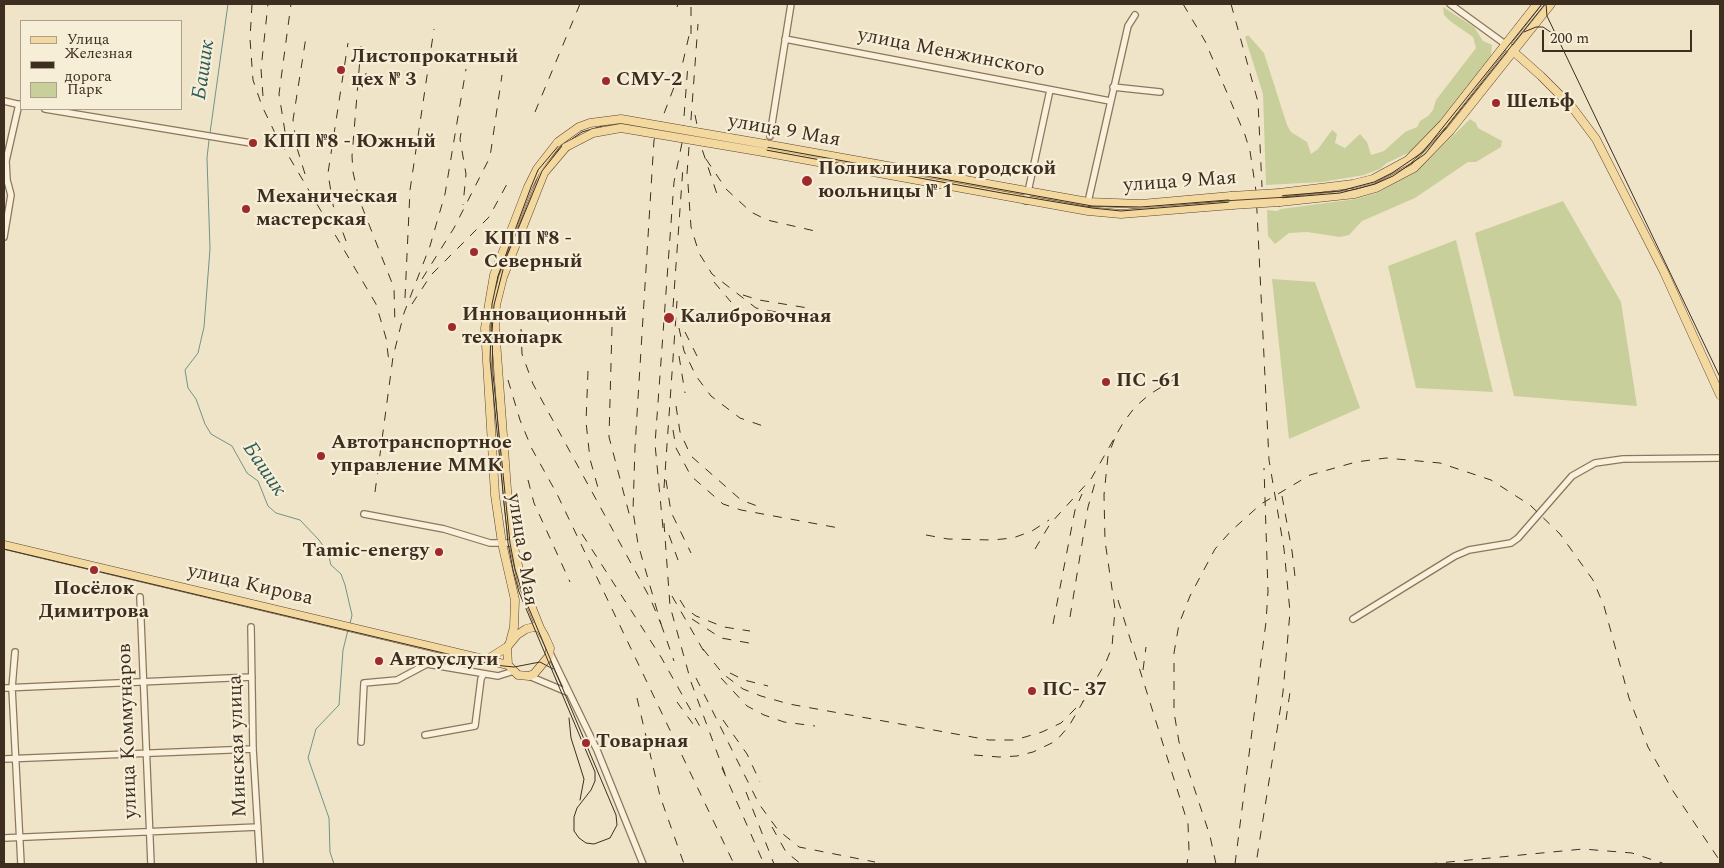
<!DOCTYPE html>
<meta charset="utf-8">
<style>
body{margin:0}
#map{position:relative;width:1724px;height:868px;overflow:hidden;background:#f0e4c8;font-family:Spectral,serif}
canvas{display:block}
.frame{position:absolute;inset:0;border:5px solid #3d2e20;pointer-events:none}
.legend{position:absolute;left:20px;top:20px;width:162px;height:90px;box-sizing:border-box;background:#f7eed8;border:1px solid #ada18e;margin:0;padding:6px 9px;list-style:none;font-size:15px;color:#3d2e20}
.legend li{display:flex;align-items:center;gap:10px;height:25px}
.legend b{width:25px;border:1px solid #ada18e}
.scale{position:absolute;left:1542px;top:30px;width:150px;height:22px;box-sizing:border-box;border:2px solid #3d2e20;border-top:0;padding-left:6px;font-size:15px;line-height:18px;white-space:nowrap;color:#3d2e20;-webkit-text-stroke:4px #f7eed8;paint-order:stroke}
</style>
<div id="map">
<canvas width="1724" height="868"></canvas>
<div class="frame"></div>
<ul class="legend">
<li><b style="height:6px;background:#f3d9a0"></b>Улица</li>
<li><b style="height:6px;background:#3d2e20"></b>Железная дорога</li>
<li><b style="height:14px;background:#c9cf9b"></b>Парк</li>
</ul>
<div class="scale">200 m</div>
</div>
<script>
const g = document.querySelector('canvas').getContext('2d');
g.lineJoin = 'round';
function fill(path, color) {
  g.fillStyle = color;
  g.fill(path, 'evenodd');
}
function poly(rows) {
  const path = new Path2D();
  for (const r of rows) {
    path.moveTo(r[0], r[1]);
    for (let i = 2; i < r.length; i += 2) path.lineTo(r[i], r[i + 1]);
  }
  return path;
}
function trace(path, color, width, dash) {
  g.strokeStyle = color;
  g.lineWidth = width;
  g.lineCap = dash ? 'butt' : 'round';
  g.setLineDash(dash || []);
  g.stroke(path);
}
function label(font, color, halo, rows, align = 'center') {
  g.font = font + ' Spectral,serif';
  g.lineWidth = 4.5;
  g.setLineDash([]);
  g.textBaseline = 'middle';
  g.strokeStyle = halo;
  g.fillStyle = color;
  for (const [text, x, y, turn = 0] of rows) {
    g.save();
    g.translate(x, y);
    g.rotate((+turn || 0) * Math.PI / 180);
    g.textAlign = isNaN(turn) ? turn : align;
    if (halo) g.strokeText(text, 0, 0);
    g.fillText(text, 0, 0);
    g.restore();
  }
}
fill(poly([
 [1443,7,1474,27,1483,41,1492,45,1491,56,1429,135,1414,150,1387,163,1380,169,1364,175,1322,182,1266,185,1263,94,1245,37,1248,35,1264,53,1287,125,1291,132,1307,142,1311,154,1318,149,1332,130,1337,134,1335,143,1345,148,1360,134,1367,142,1371,155,1384,151,1405,132,1417,127,1420,121,1428,116,1433,110,1436,100,1476,48,1473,37,1450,21,1444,15],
 [1470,119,1476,123,1478,128,1502,141,1501,147,1476,162,1468,162,1415,198,1362,221,1349,235,1340,237,1307,232,1289,233,1275,244,1268,236,1267,210,1277,211,1281,209,1356,199,1377,193,1417,171],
 [1563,201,1621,302,1637,406,1514,396,1475,233],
 [1456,240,1493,392,1416,388,1388,266],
 [1272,279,1315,282,1360,408,1289,439]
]), '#c9cf9b');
trace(poly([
 [210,133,228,4],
 [209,140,207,158,210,249,204,327,198,353,185,370,188,388,196,399,205,424,211,434,232,446,247,473,258,481,268,506,276,513,300,520,319,540,328,553,331,565,341,574,345,585,352,615,350,624],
 [334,864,330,852,329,818,308,758,316,729,339,705,343,650,348,630]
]), '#6f938a', 1);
const minor = poly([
 [1450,4,1505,44],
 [785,39,1110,101],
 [1113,87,1160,92],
 [4,101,21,105],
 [45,109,251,143],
 [770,136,791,4],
 [1026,201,1050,90],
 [1088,202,1128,26,1135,15],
 [4,237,11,195,7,180,6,161,19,104],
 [364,514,444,529,490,543,513,543],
 [140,597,151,864],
 [1353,619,1455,556,1469,550,1511,543,1518,538,1572,476,1595,463,1623,459,1720,458],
 [251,627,253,749,260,864],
 [15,652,12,688,21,864],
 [550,653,597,750,643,864],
 [529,676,567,692],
 [4,688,252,677],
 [425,735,475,726,481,679,483,675],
 [361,742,364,683,397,680,427,664,498,676,514,671],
 [4,759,253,749],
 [4,838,258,827]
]);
const major = poly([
 [1505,44,1541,76,1572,107,1596,139,1664,272,1720,395],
 [765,144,1088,202,1141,204,1231,196],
 [763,152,1088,211,1121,214,1232,205],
 [1279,193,1353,184,1373,179,1408,160,1443,124,1537,4],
 [1280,202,1355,194,1376,188,1414,168,1450,131,1551,4],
 [4,545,508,665],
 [534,627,540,628,545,637,550,648,549,656,534,674,529,676,518,675,508,665,507,647,517,635,526,629,534,627],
 [540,628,522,583,513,543,508,503,495,327,496,305,503,277,544,173,566,147],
 [510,642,514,627,515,600,502,543,495,495,485,328,494,275,528,187,537,169,558,142],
 [488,659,507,647]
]);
trace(minor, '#8d765c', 8);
trace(major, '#5b4430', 9);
trace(minor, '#faf1dc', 5.5);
trace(major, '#f3d9a0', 8);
trace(poly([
 [1542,4,1423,152,1392,173,1374,182,1340,191,1141,207,1092,206,634,123,606,123,591,126,571,135,560,144,538,170,531,187,498,276,492,304,490,360,508,543,513,570,519,592,595,772,595,781,591,790,577,808,574,817,574,831,579,838,586,843,594,844,610,838,617,825,616,815,522,592,515,569,510,543,493,374,492,332,494,305,506,258,542,171,562,146,582,132,592,129,606,125,634,126,1002,193,1092,208,1121,211,1340,193,1375,184,1393,176,1425,154,1545,4],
 [1546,4,1547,16,1720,377],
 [1524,32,1536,27,1543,27,1555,35],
 [4,549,494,665,514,667,540,662,553,669],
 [569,718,571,738,584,779,580,800]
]), '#3d2e20', 1);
trace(poly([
 [252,4,250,39,253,80,262,106,275,133,376,304,386,338,389,362],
 [1183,4,1205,41,1245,135,1250,151,1256,191,1269,460,1284,549,1290,612,1283,692,1256,864],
 [1231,4,1258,102,1262,187],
 [677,7,678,4],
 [691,34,691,4],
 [361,46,352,156,353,172,359,199,394,288,395,326],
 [365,82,369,47],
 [263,96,261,69,268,4],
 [535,112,580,4],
 [695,115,702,149,717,194],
 [461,133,460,139,466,174,463,205],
 [290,149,286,138,279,94,291,4],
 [706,159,726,189,751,212,767,220,815,231],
 [305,174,297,148,293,120,306,37],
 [687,174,698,24],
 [688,184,691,227,699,253,712,274,756,308,806,318],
 [346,241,333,205,328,173,348,43],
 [422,279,454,228,490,157,502,75],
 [714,282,731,302],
 [743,295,759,300,808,308],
 [405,298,410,190,434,29],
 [412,304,431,275,489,217,507,184],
 [673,307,683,167],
 [612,327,609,437,630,517],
 [679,328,684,351,696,376,711,396,740,418,766,427],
 [521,329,522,354,533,384,650,598,661,624,638,544,633,511,635,447,654,140,682,66,691,27],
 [685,332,697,356],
 [679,356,685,393],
 [588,371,586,422,590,459,600,495],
 [508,380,520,420,532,449,557,494,734,864],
 [676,406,680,432,691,456,741,500,760,507],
 [673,430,676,448,691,476,723,504,741,510,839,528],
 [528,480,534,503,570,582],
 [666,480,671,512,691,553],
 [664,488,677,301],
 [375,492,393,357,404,313,430,246,445,194,466,69],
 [1282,496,1292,551,1296,585],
 [664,523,670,606,691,682,725,774],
 [663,528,655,444,674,182,682,143,688,64],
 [582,534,661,657,703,732],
 [669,535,678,560],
 [926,535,948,539,992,540,1013,538,1032,531,1049,520],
 [1035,549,1050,524,1091,479,1123,423,1135,407,1150,394,1183,374],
 [672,596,706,655],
 [680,600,685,608,696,616,724,627,750,631],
 [1118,600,1188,824,1189,850,1187,864],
 [1070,617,1088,507,1097,476],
 [692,619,721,638,749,643],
 [661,624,674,661],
 [1053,624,1075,510,1082,494],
 [703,649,723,674,743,689,761,696,789,704,989,740,1015,740,1042,732,1061,723,1083,701],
 [1143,670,1146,647],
 [730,673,744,680,768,686],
 [696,678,759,804,778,830,799,847,875,862],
 [721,678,747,706,764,715,784,722,815,726],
 [637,698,660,796,684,864],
 [677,702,693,724],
 [723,720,747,754,760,782],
 [1286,720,1291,685],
 [974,755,999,757,1017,756,1033,752,1056,741,1069,726,1106,662,1112,647,1115,609,1105,541,1104,495,1108,456,1116,435],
 [722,768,764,864],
 [746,792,774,864],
 [772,827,786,852,801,864],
 [1216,864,1210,836,1179,742,1174,712,1174,653,1179,624,1190,596,1215,549,1231,531,1261,504,1310,475,1356,462,1386,458,1440,463,1491,480,1530,505,1560,534,1593,580,1604,606,1629,698,1648,747,1673,791,1720,861],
 [1235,864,1266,622,1268,591,1264,468],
 [1428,864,1583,849,1632,853,1665,864]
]), '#3d2e20', 1, [9, 9]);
const majorBridge = poly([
 [558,142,579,127,590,123,621,119,765,144],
 [566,147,593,133,621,128,763,152],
 [1231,196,1279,193],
 [1232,205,1280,202]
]);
trace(majorBridge, '#5b4430', 9, []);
trace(majorBridge, '#f3d9a0', 8);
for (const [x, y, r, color] of [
 [341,70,5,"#9e2a2b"],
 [606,81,5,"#9e2a2b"],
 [1496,103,5,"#9e2a2b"],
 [253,143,5,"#9e2a2b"],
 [807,181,6,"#9e2a2b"],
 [246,209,5,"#9e2a2b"],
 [474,252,5,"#9e2a2b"],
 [669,318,6,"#9e2a2b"],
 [452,327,5,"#9e2a2b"],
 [1106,382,5,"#9e2a2b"],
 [321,456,5,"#9e2a2b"],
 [439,552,5,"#9e2a2b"],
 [94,570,5,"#9e2a2b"],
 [379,661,5,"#9e2a2b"],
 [1032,691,5,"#9e2a2b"],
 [586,743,5,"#9e2a2b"]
]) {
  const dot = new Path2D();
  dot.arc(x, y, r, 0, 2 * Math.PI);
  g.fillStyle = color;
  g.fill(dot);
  trace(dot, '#f7eed8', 2);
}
label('20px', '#3d2e20', '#f7eed8', [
 ["улица Менжинского",951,54,11],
 ["улица 9 Мая",784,132,10],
 ["улица 9 Мая",1180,183,-4],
 ["улица 9 Мая",521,550,81],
 ["улица Кирова",250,586,13],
 ["улица Коммунаров",129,731,-92],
 ["Минская улица",239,746,-92]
]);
label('bold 20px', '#3d2e20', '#f7eed8', [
 ["Листопрокатный",351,58],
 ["цех № 3",351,81],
 ["СМУ-2",616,81],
 ["Шельф",1506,103],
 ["КПП №8 - Южный",263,143],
 ["Поликлиника городской",818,170],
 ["юольницы № 1",818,193],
 ["Механическая",256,198],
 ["мастерская",256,221],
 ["КПП №8 -",484,240],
 ["Северный",484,263],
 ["Инновационный",462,316],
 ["технопарк",462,339],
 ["Калибровочная",680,318],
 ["ПС -61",1116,382],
 ["Автотранспортное",331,444],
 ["управление ММК",331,467],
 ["Tamic-energy",429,552,"right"],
 ["Посёлок",94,590,"center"],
 ["Димитрова",94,613,"center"],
 ["Автоуслуги",389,661],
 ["ПС- 37",1042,691],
 ["Товарная",596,743]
], 'left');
label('italic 21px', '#2f5d5a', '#f7eed8', [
 ["Башик",205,70,-82],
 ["Башик",263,470,56]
]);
</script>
